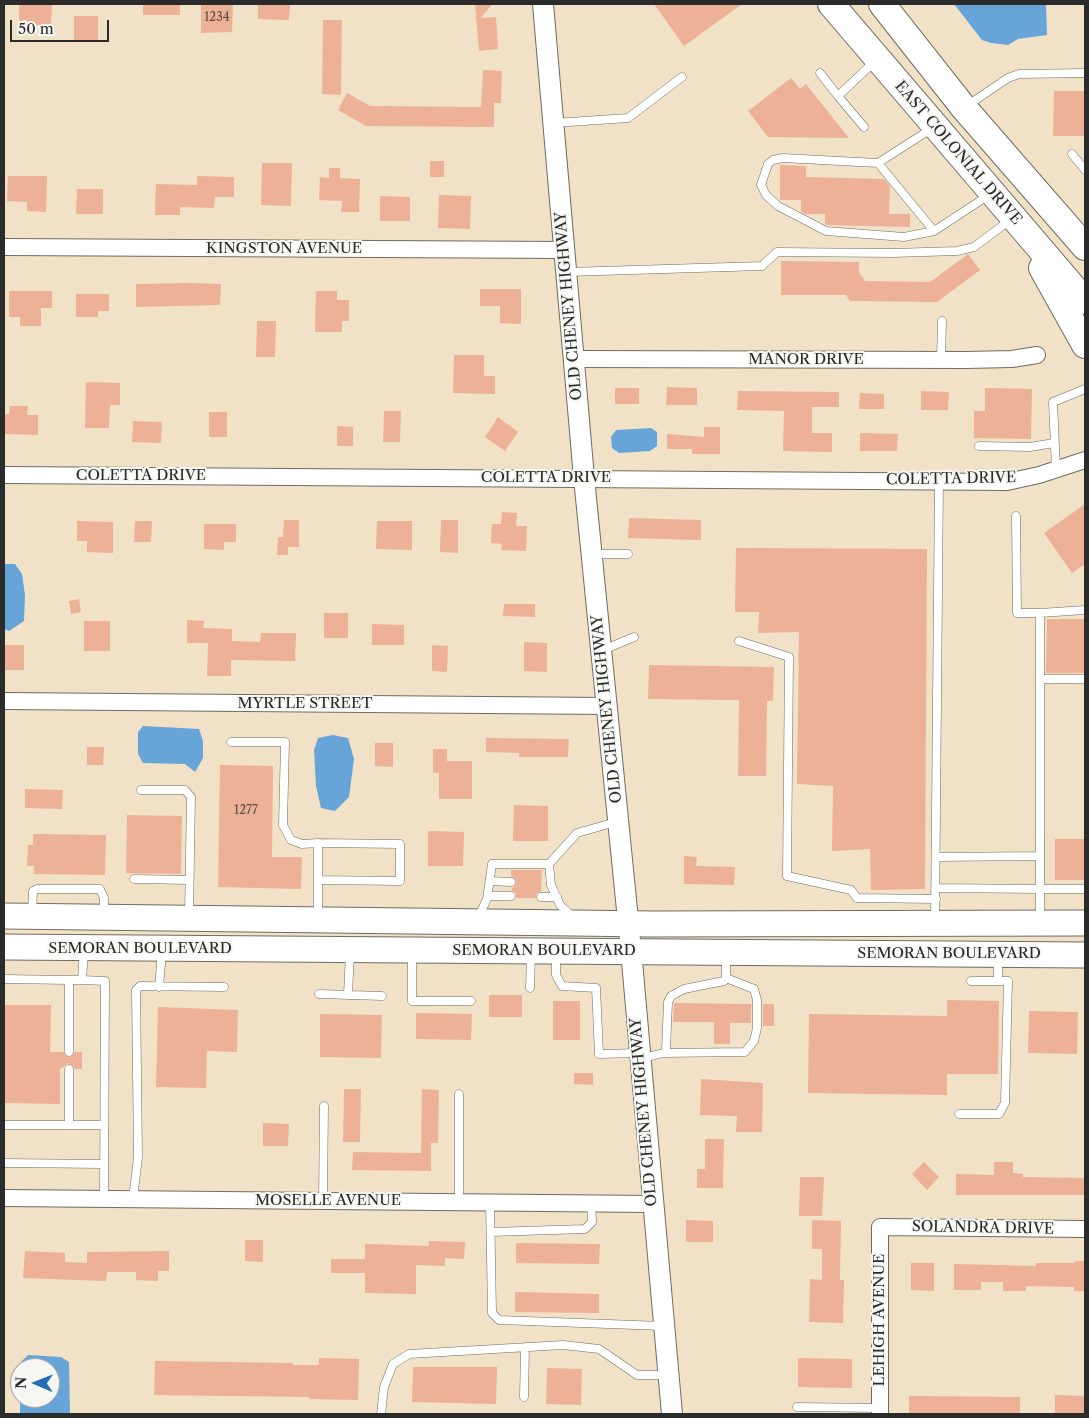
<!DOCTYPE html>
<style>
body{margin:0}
#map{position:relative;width:1089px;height:1418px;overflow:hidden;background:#f1e1c7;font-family:"Libre Caslon Text",serif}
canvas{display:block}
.frame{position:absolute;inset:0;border:5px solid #2b2b2b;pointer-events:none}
.north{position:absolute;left:10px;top:1358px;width:50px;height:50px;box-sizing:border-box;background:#f6f6f2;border:1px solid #a5a5a2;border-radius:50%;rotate:271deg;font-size:14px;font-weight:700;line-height:20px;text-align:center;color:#2b2b2b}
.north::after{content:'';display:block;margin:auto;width:18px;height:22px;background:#1f6fb2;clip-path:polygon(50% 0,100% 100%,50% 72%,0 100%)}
.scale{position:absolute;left:10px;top:20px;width:99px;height:22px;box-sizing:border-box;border:2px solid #2b2b2b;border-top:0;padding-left:6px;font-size:15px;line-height:18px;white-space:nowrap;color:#2b2b2b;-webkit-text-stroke:4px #f6f6f2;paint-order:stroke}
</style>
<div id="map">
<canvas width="1089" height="1418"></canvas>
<div class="frame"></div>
<div class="north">N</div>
<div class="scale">50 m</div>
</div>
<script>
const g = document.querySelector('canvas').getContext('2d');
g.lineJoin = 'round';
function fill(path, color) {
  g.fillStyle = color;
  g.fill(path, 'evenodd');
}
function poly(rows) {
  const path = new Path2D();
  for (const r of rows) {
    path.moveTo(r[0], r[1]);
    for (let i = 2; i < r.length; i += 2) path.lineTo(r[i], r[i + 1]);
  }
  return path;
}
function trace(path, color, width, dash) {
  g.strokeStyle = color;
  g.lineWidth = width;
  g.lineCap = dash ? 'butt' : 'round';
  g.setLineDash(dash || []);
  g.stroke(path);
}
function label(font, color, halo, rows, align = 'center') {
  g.font = font + ' "Libre Caslon Text",serif';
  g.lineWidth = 4;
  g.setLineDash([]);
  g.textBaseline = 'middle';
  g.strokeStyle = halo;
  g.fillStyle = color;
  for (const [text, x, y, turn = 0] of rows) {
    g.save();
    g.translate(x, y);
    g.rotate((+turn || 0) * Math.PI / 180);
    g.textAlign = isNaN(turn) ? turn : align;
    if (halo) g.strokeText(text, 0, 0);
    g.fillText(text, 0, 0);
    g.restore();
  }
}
fill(poly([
 [954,4,1046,4,1047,35,1018,39,1008,45,991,43,982,40],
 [651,428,657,432,657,446,650,451,619,453,612,448,611,437,616,430],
 [4,564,15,564,22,574,25,595,24,621,9,631,4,629],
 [143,726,199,729,203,741,203,758,195,772,185,764,143,763,138,754,138,732],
 [333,735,348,738,354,759,349,797,335,811,321,808,316,786,314,750,318,738],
 [28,1355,61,1357,69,1362,70,1414,20,1414,20,1398,50,1398,50,1368,21,1368,21,1362]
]), '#67a5d8');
fill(poly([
 [19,4,52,4,51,25,19,25],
 [143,4,180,4,180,15,143,15],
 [201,4,233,4,232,32,201,33],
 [258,4,290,4,289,20,258,19],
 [475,4,492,4,481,18,496,17,498,49,479,51],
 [654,4,742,4,684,46],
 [74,16,98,16,98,40,74,40],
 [323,20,342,20,341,95,322,94],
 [483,70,502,71,501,103,494,103,494,127,366,126,338,110,347,93,370,106,481,107],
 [791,78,800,89,806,84,849,138,768,137,748,111],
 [1054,91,1085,91,1085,136,1053,136],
 [430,161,444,161,444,177,430,177],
 [262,163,292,163,291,206,261,205],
 [780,165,806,166,806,177,884,179,890,186,889,214,910,214,910,227,827,225,825,224,825,214,805,214,801,211,801,200,780,200],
 [329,168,340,168,340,178,360,179,359,212,341,212,342,201,319,200,320,177,329,178],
 [8,176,47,176,46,212,27,211,27,202,7,201],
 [197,176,234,177,234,197,215,197,214,208,180,207,180,215,155,215,156,184,197,185],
 [77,189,103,189,103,214,76,214],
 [439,195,471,196,470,229,438,228],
 [380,196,410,197,410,221,380,221],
 [968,254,980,270,937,302,850,301,846,295,781,295,781,261,859,262,859,272,865,281,930,282],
 [190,283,221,284,220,305,136,307,136,284],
 [480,289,521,289,521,324,500,323,500,306,480,306],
 [9,291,52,291,52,308,41,308,41,326,20,326,20,317,9,317],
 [316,291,337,291,337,300,349,300,349,321,342,321,342,332,315,332],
 [76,294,109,294,109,311,98,311,98,317,76,317],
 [257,321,276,321,275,357,256,357],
 [454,355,484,355,484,376,495,376,495,394,453,393],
 [86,382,120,383,120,405,110,405,109,428,85,428],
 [667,387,697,388,697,405,666,405],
 [615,388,639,388,639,404,615,404],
 [985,388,1032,389,1031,439,974,438,974,411,985,411],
 [738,391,839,392,839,407,812,407,812,433,832,433,832,452,783,451,784,411,737,410],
 [921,391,949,392,948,410,921,410],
 [860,393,884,394,884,409,859,409],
 [10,406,28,406,27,415,38,415,38,435,4,434,4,414,9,414],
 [384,411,401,411,400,442,383,442],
 [209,412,227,412,227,437,209,437],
 [498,417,518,432,505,451,485,437],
 [133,421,162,422,161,443,132,442],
 [337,426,353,427,353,446,337,446],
 [704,427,720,427,720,454,692,454,692,449,667,449,667,434,704,437],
 [860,433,898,434,897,451,860,451],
 [1085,504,1085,564,1072,573,1044,533],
 [502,512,517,513,516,526,527,526,526,551,501,550,502,544,491,543,492,524,501,524],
 [629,518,701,520,701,540,628,538],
 [284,520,299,520,299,547,288,547,288,555,277,555,278,537,283,537],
 [441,520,458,520,458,553,440,552],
 [77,521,113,522,113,553,87,552,87,541,77,541],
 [135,521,152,521,151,542,134,542],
 [377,521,412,521,412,550,376,549],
 [204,524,236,524,236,542,224,542,224,550,204,549],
 [736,548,927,549,925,889,871,890,870,849,832,851,833,786,797,784,799,632,758,633,759,612,735,612],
 [79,599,81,612,71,614,69,601],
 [504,604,535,604,535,617,503,616],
 [324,613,348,613,348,638,324,638],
 [1047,619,1085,619,1085,673,1046,673],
 [187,620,204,621,203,628,232,629,232,641,260,642,261,633,296,633,295,661,231,660,231,676,207,676,208,643,187,643],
 [84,621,110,621,110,651,84,651],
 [372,624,404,625,404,645,372,645],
 [524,642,547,643,547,672,524,671],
 [4,645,24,645,24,670,4,670],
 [432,645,448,646,447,672,432,671],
 [649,665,774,667,773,701,767,701,766,776,738,776,739,700,648,699],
 [486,738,569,739,568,757,519,757,519,753,486,752],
 [375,743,393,743,393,767,375,766],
 [87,747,104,747,103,765,87,765],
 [433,749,447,749,447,761,472,761,472,799,439,799,439,773,433,773],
 [220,765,273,766,272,857,302,857,301,889,218,887],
 [25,789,63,790,62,809,25,808],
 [514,805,548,806,548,841,513,841],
 [127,815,182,816,181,874,126,873],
 [428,831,464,832,463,866,428,866],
 [33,834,106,835,105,875,34,874,34,866,27,866,28,845,33,845],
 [1055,839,1085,839,1085,880,1055,880],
 [684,856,697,857,696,866,735,867,734,885,684,884],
 [511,870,542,870,541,891,536,894,536,898,516,898,516,893,511,890,517,882,511,876],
 [489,995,522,995,522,1017,489,1017],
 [947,1000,999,1001,998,1074,947,1074,947,1095,808,1093,809,1014,947,1016],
 [553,1001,580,1001,580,1040,553,1040],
 [674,1003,751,1004,751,1023,730,1023,730,1044,714,1044,714,1022,673,1022],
 [763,1004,774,1004,774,1026,763,1026],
 [4,1005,51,1005,50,1052,63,1052,69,1058,75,1052,82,1052,82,1069,75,1069,69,1063,60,1069,60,1104,4,1103],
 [158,1007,238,1010,237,1052,207,1051,206,1088,156,1087],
 [1029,1011,1078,1012,1077,1054,1028,1053],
 [416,1013,472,1014,471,1040,416,1039],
 [320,1014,382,1015,381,1058,320,1057],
 [574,1073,593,1073,593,1085,574,1084],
 [701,1079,763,1083,762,1132,736,1132,737,1116,700,1115],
 [344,1089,361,1089,360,1142,343,1142],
 [422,1089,439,1090,438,1143,431,1143,431,1171,352,1170,353,1152,421,1153],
 [263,1123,289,1124,288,1146,263,1146],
 [705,1139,724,1139,723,1188,697,1188,697,1169,705,1169],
 [924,1162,939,1177,927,1190,912,1174],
 [994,1162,1013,1162,1013,1173,1023,1174,1023,1177,1085,1178,1085,1195,956,1195,956,1174,994,1175],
 [800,1177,824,1177,822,1216,799,1216],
 [686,1220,713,1221,713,1242,686,1242],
 [812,1220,841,1221,840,1280,844,1280,843,1323,809,1322,810,1279,822,1280,822,1249,812,1249],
 [245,1240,263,1240,263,1262,245,1261],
 [429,1241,465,1242,464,1259,445,1258,445,1266,416,1265,416,1294,365,1293,365,1273,331,1273,331,1259,365,1259,365,1244,429,1246],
 [516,1243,600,1244,599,1264,516,1263],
 [25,1251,65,1253,65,1262,87,1263,87,1252,169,1251,169,1271,158,1271,158,1281,136,1280,136,1272,107,1272,106,1281,23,1278],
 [1075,1261,1085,1261,1085,1291,1074,1291,1074,1287,1026,1286,1026,1291,1003,1291,1003,1282,981,1282,981,1290,954,1290,954,1264,1036,1266,1036,1263,1075,1263],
 [911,1263,934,1263,934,1291,911,1290],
 [515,1292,599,1294,599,1313,515,1312],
 [319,1358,359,1359,358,1400,309,1399,309,1397,154,1395,155,1361,293,1363,293,1365,319,1365],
 [798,1358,852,1359,852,1388,798,1387],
 [413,1367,497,1367,496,1404,412,1402],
 [547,1368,582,1369,581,1405,546,1404],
 [1055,1395,1085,1396,1085,1414,1055,1414],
 [909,1396,1020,1397,1020,1414,909,1414]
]), '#edb197');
const service = poly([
 [820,73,838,96,874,62],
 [838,96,864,127],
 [968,105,1008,78,1019,74,1085,73],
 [554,123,628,118,682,77],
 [931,129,878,163,783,158,773,160,768,164,761,185,766,195,778,206,826,231,904,237,934,231,989,195],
 [1072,154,1085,170],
 [878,163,934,231],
 [568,272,762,266,777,252,893,253,957,251,974,247,1010,220],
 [941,360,942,321],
 [979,446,1030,447,1054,443],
 [1056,470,1053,402,1085,389],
 [1016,516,1017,613,1040,613],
 [593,554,628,554],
 [739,641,789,657,787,876,851,890,857,898,936,899],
 [603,650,634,637],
 [1041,679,1085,679],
 [231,742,285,742,283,825,291,840,302,844,318,843,318,918],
 [141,790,185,790,191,797,189,914],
 [936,857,1040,856],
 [549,864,551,885,560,905,572,916],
 [134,879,189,880],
 [318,880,400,881,400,844,318,843],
 [490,881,511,882],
 [936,888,1040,889,1040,613,1085,610],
 [488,896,511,896],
 [541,897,557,897],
 [32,913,33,891,37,889,100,889,104,898,104,914],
 [478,918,487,899,492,864,549,864,577,833,616,822],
 [935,919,939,481],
 [1040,919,1040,889,1085,889],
 [84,950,82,980,105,981,104,1199],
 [412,954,412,1001,471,1001],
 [556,954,556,975,562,986,596,988,599,1054,639,1053],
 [4,979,69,980],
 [998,981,998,958],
 [159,987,162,952],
 [530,988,531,953],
 [319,994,382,996],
 [348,995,350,952],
 [69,1052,69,980,82,980],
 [663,1053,745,1052,754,1041,757,1028,757,1000,754,989,726,978],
 [640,1059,663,1053,666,1050,668,1002,671,996,684,989,724,981,726,978,726,957],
 [459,1094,459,1202],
 [959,1114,999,1114,1005,1103,1008,981,971,981],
 [4,1125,104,1125],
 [69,1125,69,1069],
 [4,1163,104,1164],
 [133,1199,138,1157,136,990,140,986,224,987],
 [323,1200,324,1106],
 [490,1202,492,1313,499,1320,663,1326],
 [491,1232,585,1229,592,1222,591,1203],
 [524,1397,525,1347],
 [797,1407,880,1408],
 [381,1414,384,1387,393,1364,409,1354,563,1345,599,1349,637,1375,667,1375]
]);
const minor = poly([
 [4,247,564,250],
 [574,359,966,360,1012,359,1037,355],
 [4,475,1007,482,1039,475,1085,460],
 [4,701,607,706],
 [4,1198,652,1204],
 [880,1414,880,1227,1085,1229]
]);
const tertiary = poly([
 [543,4,584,478,631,950,672,1414]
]);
const primary = poly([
 [4,916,653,924,1085,923],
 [4,947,1085,955]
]);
const trunk = poly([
 [831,4,1085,301],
 [882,4,964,108,1085,247],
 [1042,268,1085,345]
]);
trace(service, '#706b62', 9);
trace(minor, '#706b62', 18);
trace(tertiary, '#706b62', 22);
trace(primary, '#706b62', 27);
trace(trunk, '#706b62', 28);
trace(service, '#fff', 8);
trace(minor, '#fff', 16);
trace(tertiary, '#fff', 20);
trace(primary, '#fff', 25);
trace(trunk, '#fff', 26);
label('12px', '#5c4c46', null, [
 ["1234",217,18],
 ["1277",246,811]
]);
label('15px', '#2b2b2b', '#f6f6f2', [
 ["EAST COLONIAL DRIVE",958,153,49],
 ["KINGSTON AVENUE",284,249],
 ["OLD CHENEY HIGHWAY",569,306,-95],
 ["MANOR DRIVE",806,360],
 ["COLETTA DRIVE",141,476],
 ["COLETTA DRIVE",546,478],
 ["COLETTA DRIVE",951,479,-1],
 ["MYRTLE STREET",305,704],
 ["OLD CHENEY HIGHWAY",607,709,-96],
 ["SEMORAN BOULEVARD",140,949],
 ["SEMORAN BOULEVARD",544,951],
 ["SEMORAN BOULEVARD",949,954],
 ["OLD CHENEY HIGHWAY",644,1112,-95],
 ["MOSELLE AVENUE",328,1201],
 ["SOLANDRA DRIVE",983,1228,1],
 ["LEHIGH AVENUE",880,1320,-90]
]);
</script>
